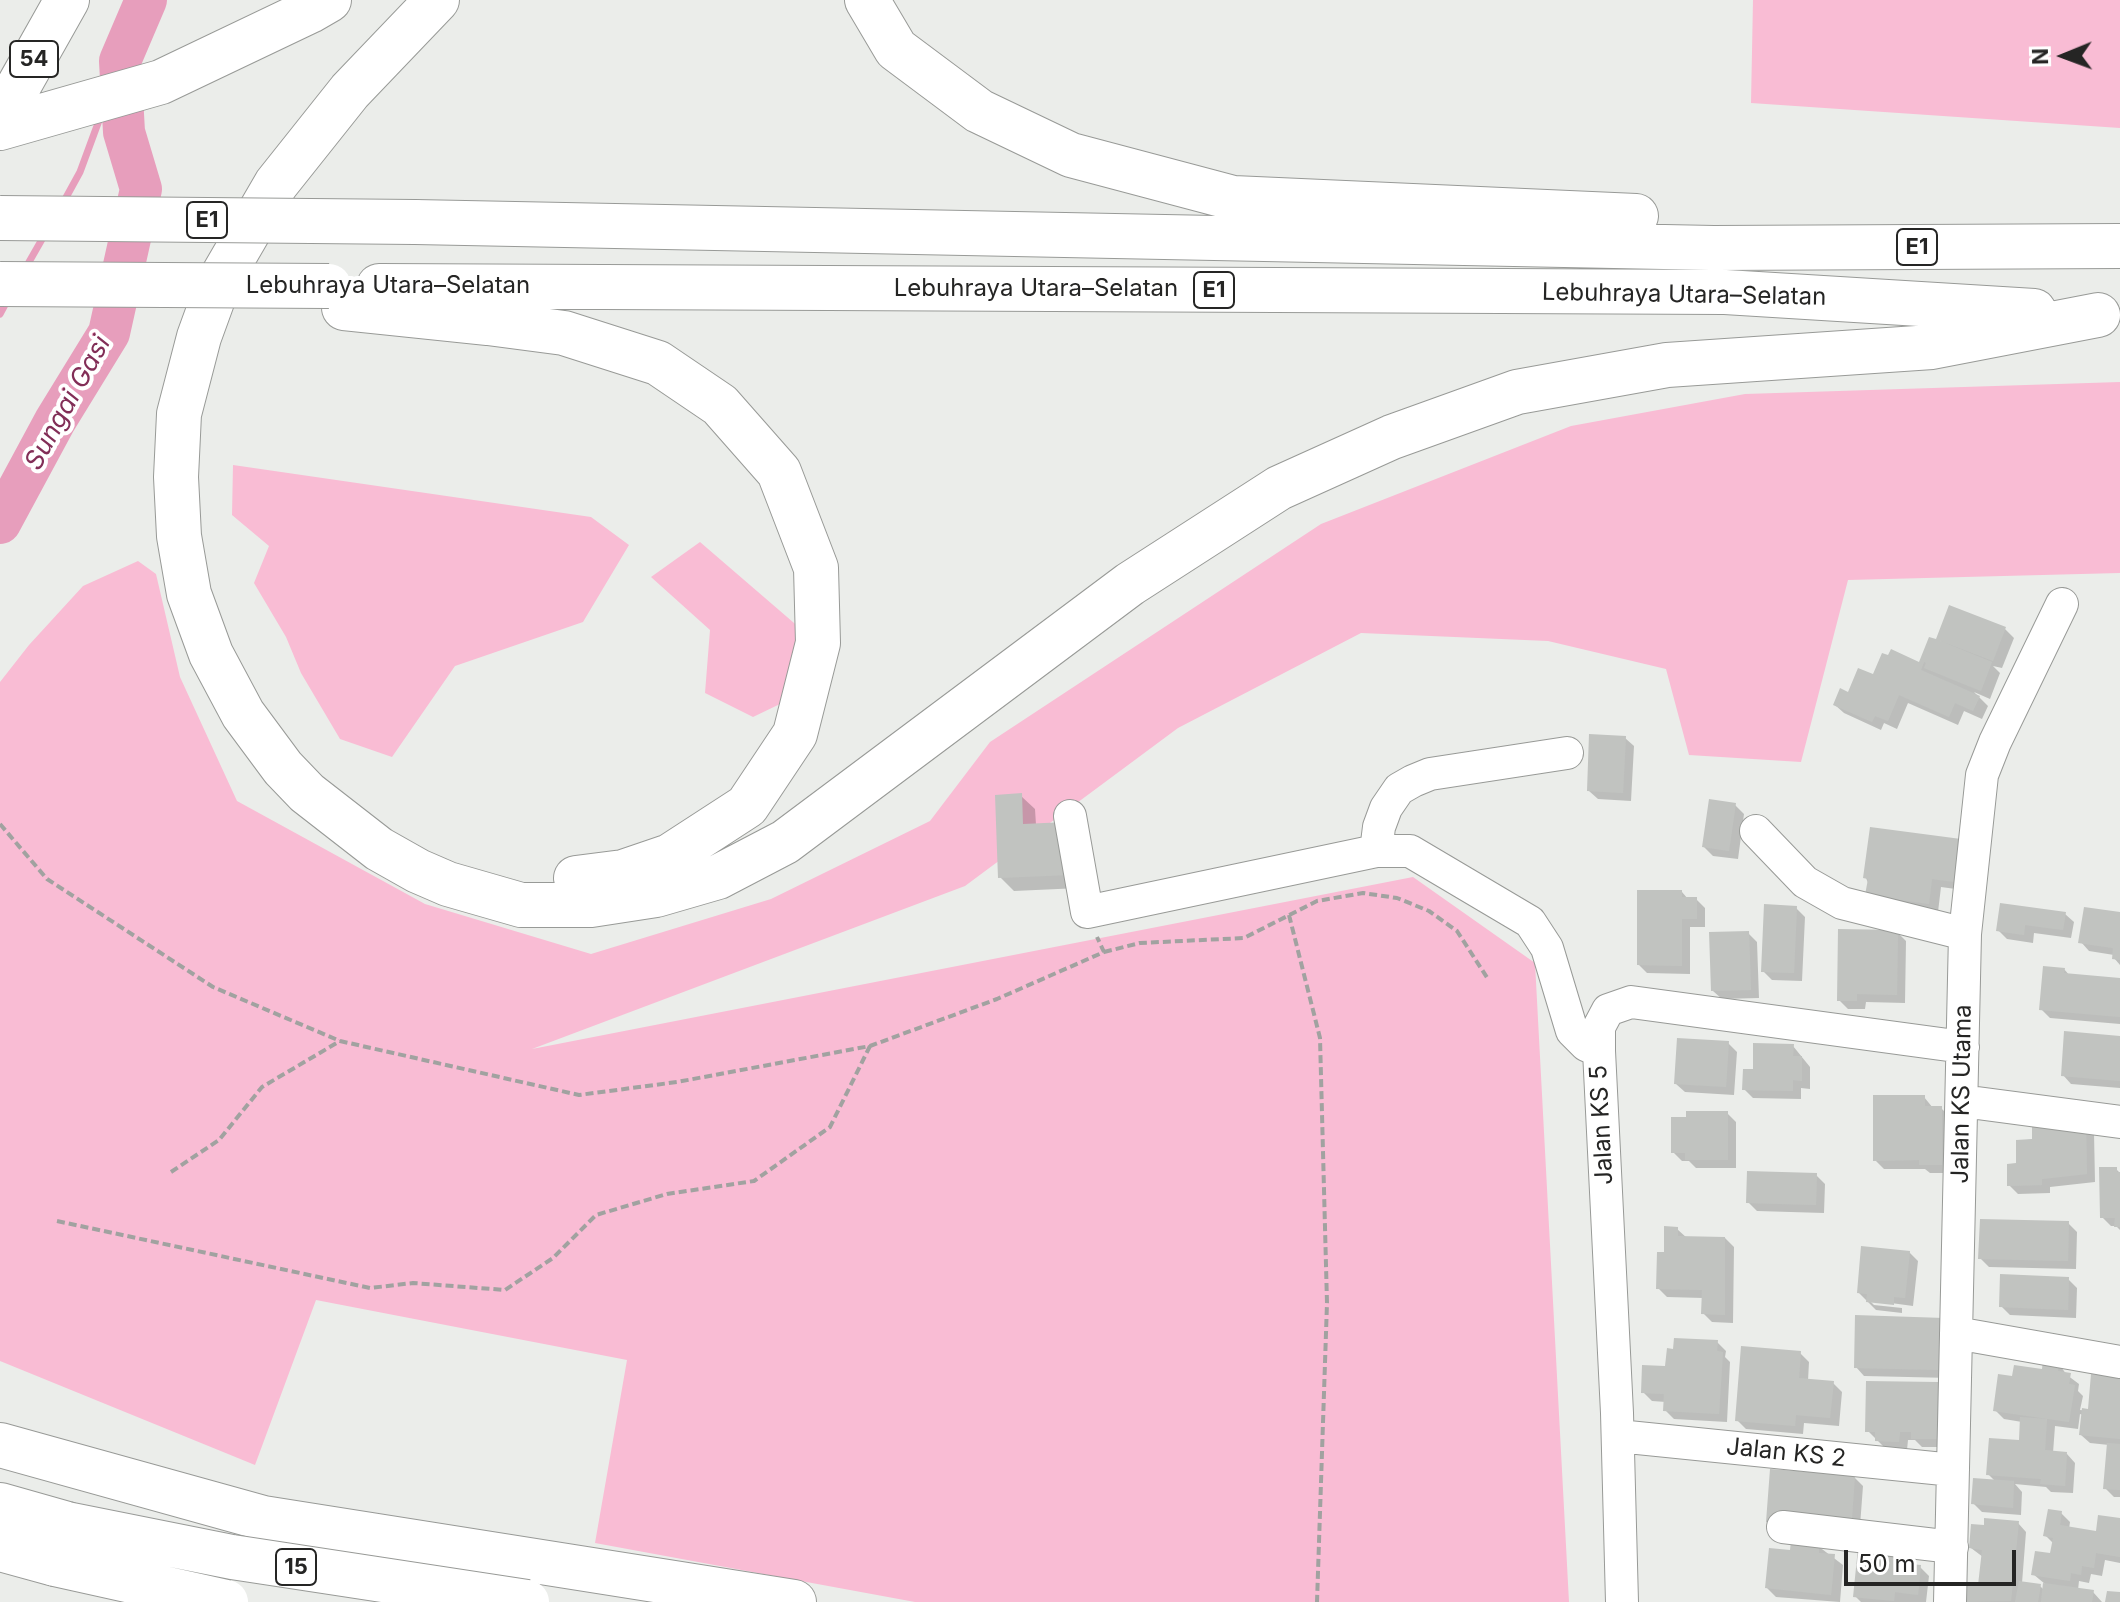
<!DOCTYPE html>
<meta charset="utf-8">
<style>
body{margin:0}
#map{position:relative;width:2120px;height:1602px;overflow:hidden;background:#ebedea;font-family:Inter,sans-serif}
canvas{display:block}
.north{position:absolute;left:2024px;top:16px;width:80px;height:80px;-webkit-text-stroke:6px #fff;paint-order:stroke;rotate:269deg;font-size:22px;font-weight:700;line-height:32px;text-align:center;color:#252524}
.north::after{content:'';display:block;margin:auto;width:28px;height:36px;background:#252524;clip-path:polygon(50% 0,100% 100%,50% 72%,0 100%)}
.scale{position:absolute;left:1844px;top:1550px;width:172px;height:36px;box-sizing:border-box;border:4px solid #252524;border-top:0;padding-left:10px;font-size:24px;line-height:28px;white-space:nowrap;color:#252524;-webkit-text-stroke:6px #fff;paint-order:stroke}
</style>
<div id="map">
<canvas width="2120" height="1602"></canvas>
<div class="north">N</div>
<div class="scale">50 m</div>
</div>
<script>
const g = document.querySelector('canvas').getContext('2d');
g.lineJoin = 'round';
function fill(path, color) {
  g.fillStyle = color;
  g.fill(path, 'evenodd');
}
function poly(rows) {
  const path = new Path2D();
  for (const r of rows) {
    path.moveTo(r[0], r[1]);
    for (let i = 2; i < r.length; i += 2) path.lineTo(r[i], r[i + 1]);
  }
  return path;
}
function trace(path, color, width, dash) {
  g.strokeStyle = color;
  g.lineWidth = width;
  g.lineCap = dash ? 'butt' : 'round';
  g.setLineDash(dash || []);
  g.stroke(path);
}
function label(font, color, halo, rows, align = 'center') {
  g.font = font + ' Inter,sans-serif';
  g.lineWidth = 8;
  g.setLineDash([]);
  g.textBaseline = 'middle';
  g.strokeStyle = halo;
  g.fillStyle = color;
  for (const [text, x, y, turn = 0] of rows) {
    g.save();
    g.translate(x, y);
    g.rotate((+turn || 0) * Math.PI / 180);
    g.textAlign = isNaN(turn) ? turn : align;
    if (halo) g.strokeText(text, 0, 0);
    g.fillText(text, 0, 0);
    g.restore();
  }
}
fill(poly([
 [1753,0,2120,0,2120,128,1751,103],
 [2120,382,2120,573,1848,580,1801,762,1689,755,1666,669,1548,641,1361,633,1178,728,965,886,532,1049,1413,877,1535,963,1569,1602,915,1602,595,1543,627,1360,316,1300,255,1465,0,1361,0,682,29,645,83,586,138,561,156,574,180,677,237,801,425,904,591,954,771,899,930,821,990,742,1321,524,1571,426,1745,394],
 [233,465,591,517,629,545,583,622,455,666,392,757,340,739,301,673,286,637,254,583,269,546,232,515],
 [700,542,801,629,780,704,753,717,705,693,710,630,651,577]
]), '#f9bcd4');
fill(poly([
 [1950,608,2005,629,2014,638,2002,668,1993,666,2000,673,1990,699,1974,692,1988,706,1982,719,1964,711,1958,725,1908,703,1897,729,1884,723,1881,730,1844,713,1835,705,1874,677,1920,664,1937,642],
 [1625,738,1634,746,1631,801,1598,799,1589,791],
 [1021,796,1035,809,1036,825,1080,888,1014,891,1000,877],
 [1735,805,1744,814,1738,859,1713,856,1704,847],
 [1960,841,1963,890,1941,887,1938,912,1876,903,1866,878],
 [1682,892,1688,899,1696,899,1705,908,1705,927,1690,927,1690,974,1647,973,1639,965],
 [1796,908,1805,917,1802,981,1772,980,1763,971],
 [2065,914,2074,922,2071,938,2034,933,2033,943,2007,939,1998,930],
 [2120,914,2120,965,2114,958,2114,955,2089,951,2081,942],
 [1897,932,1906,941,1905,1003,1866,1002,1865,1009,1848,1009,1839,1000],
 [1748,933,1757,942,1759,998,1722,999,1713,991],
 [2064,969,2070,976,2120,980,2120,1024,2050,1018,2041,1009],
 [2120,1038,2120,1088,2071,1084,2063,1075],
 [1728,1043,1737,1052,1734,1095,1685,1092,1676,1084],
 [1793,1046,1810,1067,1810,1089,1801,1088,1801,1099,1753,1098,1744,1089,1755,1071],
 [1924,1097,1933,1108,1941,1108,1950,1117,1950,1173,1930,1173,1925,1169,1884,1169,1875,1160],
 [1727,1113,1736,1122,1736,1168,1696,1168,1689,1161,1682,1161,1673,1152,1688,1119],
 [2094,1132,2095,1182,2050,1187,2050,1193,2018,1194,2009,1185,2018,1165,2018,1141],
 [2116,1169,2120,1173,2120,1230,2116,1226,2111,1226,2102,1217],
 [1816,1175,1825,1184,1824,1213,1757,1211,1748,1202],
 [2068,1223,2077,1232,2076,1269,1989,1267,1980,1258],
 [1677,1229,1687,1238,1725,1238,1734,1247,1733,1323,1712,1322,1703,1313,1703,1298,1667,1297,1658,1288,1666,1254],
 [1909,1252,1918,1261,1913,1306,1869,1300,1874,1305,1902,1308,1902,1313,1876,1310,1859,1293],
 [2068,1279,2077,1288,2076,1318,2010,1315,2001,1306],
 [1943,1320,1951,1378,1864,1376,1856,1367],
 [1717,1342,1726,1351,1725,1357,1730,1362,1727,1422,1674,1419,1665,1410,1666,1402,1652,1401,1643,1392],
 [1800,1353,1809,1362,1808,1381,1833,1383,1842,1392,1839,1426,1804,1423,1803,1434,1746,1429,1737,1420],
 [2058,1363,2067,1375,2079,1384,2078,1391,2083,1396,2080,1410,2090,1411,2120,1379,2120,1497,2114,1497,2105,1488,2109,1445,2090,1443,2081,1435,2083,1415,2080,1414,2078,1429,2055,1426,2053,1453,2067,1454,2075,1463,2073,1493,2051,1492,2046,1487,2015,1484,2022,1492,2021,1515,1982,1512,1973,1503,1995,1481,1988,1474,2020,1442,2022,1422,2004,1419,1995,1410,2014,1378,2043,1371],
 [1938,1384,1946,1392,1946,1447,1922,1447,1915,1440,1908,1440,1907,1450,1886,1449,1868,1431],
 [1854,1477,1863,1486,1860,1526,1789,1521],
 [2061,1513,2070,1522,2069,1529,2097,1533,2120,1521,2120,1563,2105,1560,2102,1576,2091,1574,2089,1583,2079,1581,2078,1590,2093,1592,2102,1602,1963,1602,1980,1588,1983,1557,1971,1548,2018,1523,2026,1532,2022,1583,2040,1586,2044,1590,2045,1584,2033,1574,2052,1555,2054,1544,2045,1535],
 [1818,1546,1843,1565,1840,1602,1776,1597,1767,1588,1792,1552],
 [1899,1555,1908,1566,1920,1567,1929,1576,1926,1602,1861,1602,1855,1596]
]), '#0003');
trace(poly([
 [113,81,120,61],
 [63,203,80,172,101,115],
 [25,269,45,234],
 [0,314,7,301]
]), '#e79ebc', 7);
trace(poly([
 [0,523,55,421,109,333,141,189,124,132,120,61,146,0]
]), '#e79ebc', 42);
fill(poly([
 [1949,605,2006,627,1993,661,1938,640,1992,662,1981,691,1924,668,1926,663,1924,662,1921,670,1980,696,1973,711,1955,703,1949,717,1899,695,1888,721,1875,716,1872,722,1833,705,1840,688,1848,692,1858,668,1873,674,1882,653,1888,655,1891,649,1919,662,1929,637,1936,639],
 [1589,734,1626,736,1623,793,1587,791],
 [1022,793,1023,824,1066,822,1068,875,998,878,995,795],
 [1709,799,1736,803,1729,851,1702,847],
 [1870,827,1961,839,1955,882,1932,879,1929,904,1865,895,1868,879,1863,878],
 [1637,890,1682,890,1682,897,1697,897,1697,919,1682,919,1682,966,1637,965],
 [2000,903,2066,912,2063,930,2025,925,2024,935,1996,931],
 [1764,904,1797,906,1794,973,1761,972],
 [2084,907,2120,912,2120,960,2112,959,2113,948,2078,943],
 [1838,929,1898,930,1897,995,1857,994,1857,1001,1837,1001],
 [1749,931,1751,990,1711,991,1709,932],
 [2043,966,2065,968,2064,973,2120,978,2120,1017,2039,1010],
 [2064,1031,2120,1036,2120,1081,2061,1076],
 [1677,1038,1729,1041,1726,1087,1674,1084],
 [1753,1043,1794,1044,1793,1056,1802,1056,1802,1081,1793,1080,1793,1091,1742,1090,1743,1069,1753,1069],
 [1873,1095,1925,1095,1925,1106,1942,1106,1942,1165,1919,1165,1919,1160,1873,1161],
 [1686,1111,1728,1111,1728,1160,1685,1160,1685,1153,1671,1153,1671,1117,1686,1117],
 [2032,1119,2086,1121,2087,1174,2042,1179,2042,1185,2007,1186,2007,1164,2016,1163,2016,1140,2032,1139],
 [2099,1167,2117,1167,2117,1172,2120,1172,2120,1227,2114,1227,2115,1218,2100,1218],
 [1747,1171,1817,1173,1816,1205,1746,1203],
 [1980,1219,2069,1221,2068,1261,1978,1259],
 [1664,1226,1678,1227,1678,1236,1725,1237,1725,1315,1701,1314,1702,1290,1656,1289,1657,1252,1664,1252],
 [1861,1246,1910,1251,1905,1298,1894,1297,1894,1305,1866,1302,1867,1294,1857,1293],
 [2000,1274,2069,1277,2068,1310,1999,1307],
 [1855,1315,1944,1318,1942,1370,1854,1368],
 [1674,1338,1718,1340,1717,1351,1723,1352,1719,1414,1663,1411,1664,1394,1641,1393,1642,1365,1665,1366,1667,1348,1673,1349],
 [1741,1346,1801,1351,1799,1378,1834,1381,1830,1418,1796,1415,1795,1426,1735,1421],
 [2043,1359,2059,1361,2058,1371,2071,1373,2069,1384,2075,1385,2069,1422,1993,1411,1998,1374,2012,1376,2014,1365,2042,1369],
 [2091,1374,2120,1377,2120,1439,2079,1435,2082,1408,2088,1409],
 [1866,1381,1938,1382,1938,1439,1911,1439,1911,1432,1900,1432,1899,1442,1875,1441,1875,1432,1865,1432],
 [2020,1417,2047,1419,2045,1450,2067,1452,2065,1486,2040,1484,2041,1479,1986,1475,1989,1438,2019,1440],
 [2107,1443,2120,1444,2120,1490,2103,1489],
 [1770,1469,1855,1475,1852,1518,1781,1513,1781,1523,1766,1522],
 [1973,1478,2014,1481,2013,1508,1971,1504],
 [2048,1509,2062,1511,2060,1525,2096,1531,2098,1515,2120,1518,2120,1557,2096,1553,2094,1568,2082,1566,2081,1575,2071,1573,2070,1581,2031,1575,2035,1551,2050,1553,2053,1538,2043,1536],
 [1984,1518,2019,1521,2011,1601,1961,1602,1963,1584,1978,1585,1982,1550,1969,1548,1971,1524,1984,1525],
 [1791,1541,1819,1544,1819,1553,1835,1554,1831,1595,1765,1588,1769,1548,1790,1550],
 [1858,1548,1900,1553,1899,1563,1921,1565,1918,1595,1895,1592,1894,1601,1853,1597],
 [2019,1581,2041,1584,2038,1602,2015,1602],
 [2043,1583,2094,1590,2092,1602,2041,1602],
 [2107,1591,2120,1592,2120,1602,2105,1602]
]), '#c1c3c0');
const minor = poly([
 [1070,816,1087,912,1376,851,1410,851,1530,922,1547,948,1572,1031,1586,1045,1599,1051],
 [1756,831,1805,882,1842,903,1965,934],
 [1376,851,1379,827,1386,808,1399,789,1413,781,1430,774,1567,753],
 [1962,1101,2120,1122],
 [1956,1333,2120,1362],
 [1618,1436,1953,1470],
 [1783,1527,1952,1547],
 [1622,1602,1617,1413,1599,1051,1599,1027,1608,1010,1631,1002,1963,1047],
 [1950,1602,1965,934,1982,775,1995,742,2062,604]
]);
const highway = poly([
 [437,0,350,91,276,184,219,282,199,337,179,414,176,477,179,536,189,594,211,654,243,714,283,768,307,793,379,849,418,871,448,884,521,905,591,905,656,895,718,877,785,842,1130,584,1279,488,1392,437,1517,392,1667,365,1932,347,2098,315],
 [867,0,896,49,979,111,1071,155,1233,198,1636,216],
 [0,119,67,0],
 [0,128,161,82,310,11,329,0],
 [415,222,1714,248,2120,246],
 [379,286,1725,292,2034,311],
 [344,308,488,323,564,333,658,363,720,405,779,472,816,568,818,643,795,734,747,806,670,856,623,872,576,878],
 [0,1445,263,1518,794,1602],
 [0,1505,67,1524],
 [0,1549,55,1564]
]);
trace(minor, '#989a97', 34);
trace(highway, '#989a97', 46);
trace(poly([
 [0,824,47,879,213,987,340,1041,579,1095,677,1082,870,1046,997,999,1104,952,1097,937],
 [1289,915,1320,1038,1327,1303,1317,1602],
 [1104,952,1140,943,1244,938,1317,901,1363,893,1397,898,1429,911,1457,931,1488,979],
 [171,1172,219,1140,262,1087,340,1041],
 [57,1221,370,1288,413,1283,505,1290,553,1258,596,1215,667,1194,754,1181,830,1127,870,1046]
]), '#a1a2a0', 4, [8, 4]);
trace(minor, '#fff', 32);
trace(highway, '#fff', 44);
const highwayBridge = poly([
 [0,218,415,222],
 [0,284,329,286],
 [67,1524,232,1557,527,1602],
 [55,1564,226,1602]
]);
trace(highwayBridge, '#989a97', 46, []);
trace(highwayBridge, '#fff', 44);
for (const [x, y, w] of [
 [34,59,48],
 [207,220,40],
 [1917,247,40],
 [1214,290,40],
 [296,1567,40]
]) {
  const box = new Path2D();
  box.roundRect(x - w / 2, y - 18, w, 36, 6);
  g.fillStyle = '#fff';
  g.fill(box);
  trace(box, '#252524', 2);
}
label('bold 22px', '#252524', null, [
 ["54",34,59],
 ["E1",207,220],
 ["E1",1917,247],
 ["E1",1214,290],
 ["15",296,1567]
]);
label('24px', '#252524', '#fff', [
 ["Lebuhraya Utara–Selatan",388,286],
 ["Lebuhraya Utara–Selatan",1036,289],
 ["Lebuhraya Utara–Selatan",1684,295,1],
 ["Jalan KS Utama",1962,1094,-89],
 ["Jalan KS 5",1602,1125,-93],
 ["Jalan KS 2",1786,1453,6]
]);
label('italic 26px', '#822e57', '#fff', [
 ["Sungai Gasi",68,403,-61]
]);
</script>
